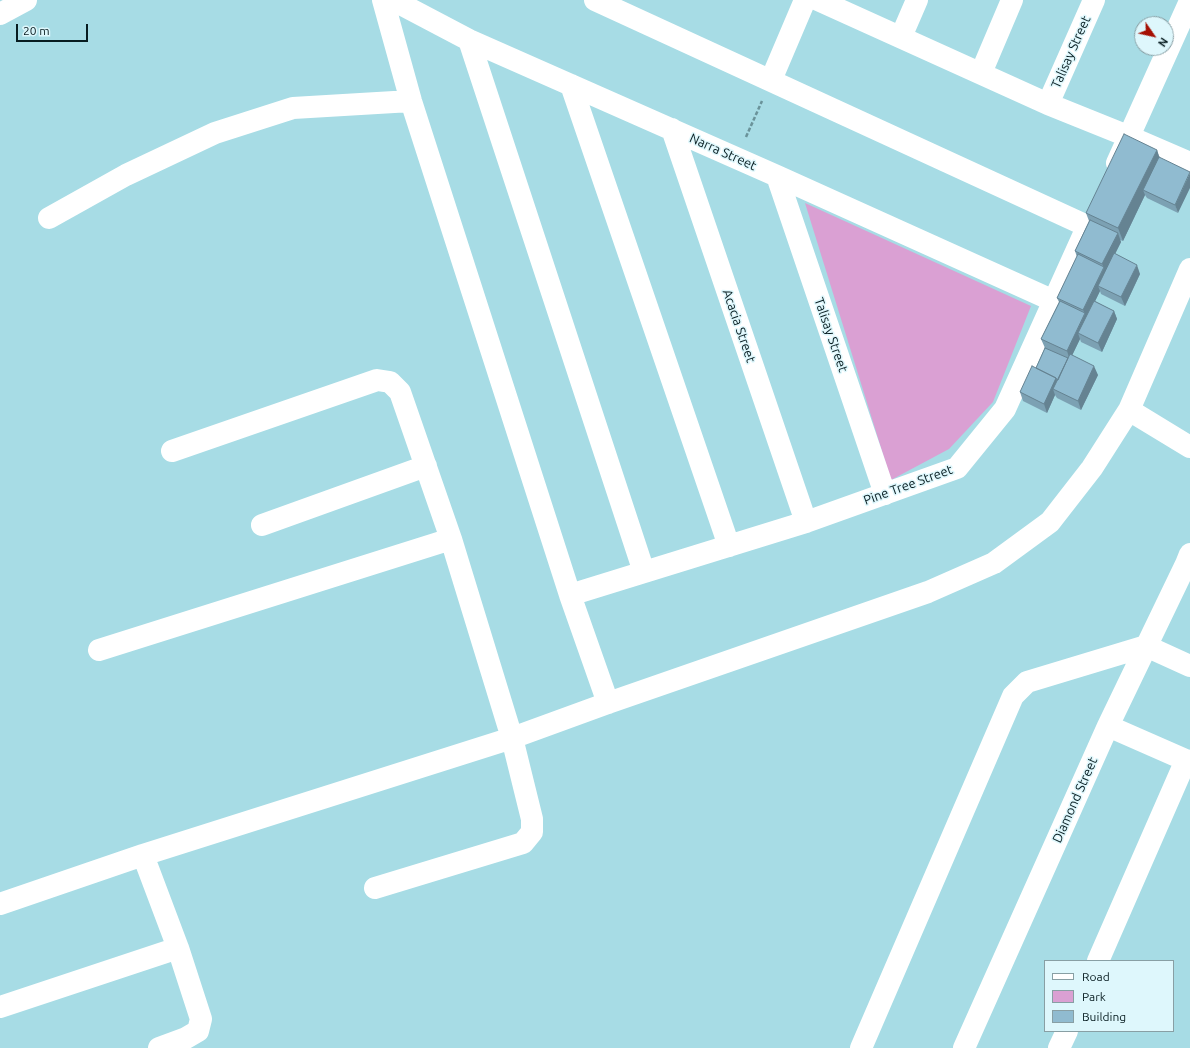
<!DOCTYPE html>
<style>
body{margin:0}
#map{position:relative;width:1190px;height:1048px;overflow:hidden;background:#a7dce5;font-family:Ubuntu,sans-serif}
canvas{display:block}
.legend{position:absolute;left:1044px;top:960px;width:130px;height:72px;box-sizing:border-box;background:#def7fc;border:1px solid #889fa4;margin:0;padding:5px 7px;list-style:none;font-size:12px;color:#071c20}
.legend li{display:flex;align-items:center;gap:8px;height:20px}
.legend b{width:20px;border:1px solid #889fa4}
.north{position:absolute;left:1134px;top:16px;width:40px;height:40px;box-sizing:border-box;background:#def7fc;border:1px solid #889fa4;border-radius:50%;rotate:124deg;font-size:11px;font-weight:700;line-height:16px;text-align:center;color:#071c20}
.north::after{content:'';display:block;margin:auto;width:14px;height:18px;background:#a51003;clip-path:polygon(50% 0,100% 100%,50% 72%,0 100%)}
.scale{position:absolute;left:16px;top:24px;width:72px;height:18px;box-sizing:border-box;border:2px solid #071c20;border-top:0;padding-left:5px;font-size:12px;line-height:14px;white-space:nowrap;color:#071c20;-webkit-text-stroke:3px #def7fc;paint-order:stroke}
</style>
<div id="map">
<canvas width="1190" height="1048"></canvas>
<ul class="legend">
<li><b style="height:5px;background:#fff"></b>Road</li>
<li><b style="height:11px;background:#daa0d3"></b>Park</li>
<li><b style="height:11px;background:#90bbd0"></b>Building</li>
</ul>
<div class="north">N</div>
<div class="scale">20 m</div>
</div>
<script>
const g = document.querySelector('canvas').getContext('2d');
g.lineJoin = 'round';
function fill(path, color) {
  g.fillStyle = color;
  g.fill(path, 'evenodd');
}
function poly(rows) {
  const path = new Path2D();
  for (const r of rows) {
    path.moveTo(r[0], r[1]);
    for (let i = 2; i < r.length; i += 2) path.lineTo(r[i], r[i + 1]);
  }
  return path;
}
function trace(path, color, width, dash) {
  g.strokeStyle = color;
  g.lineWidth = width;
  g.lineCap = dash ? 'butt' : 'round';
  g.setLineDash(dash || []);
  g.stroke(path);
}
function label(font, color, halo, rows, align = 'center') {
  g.font = font + ' Ubuntu,sans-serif';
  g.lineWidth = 3;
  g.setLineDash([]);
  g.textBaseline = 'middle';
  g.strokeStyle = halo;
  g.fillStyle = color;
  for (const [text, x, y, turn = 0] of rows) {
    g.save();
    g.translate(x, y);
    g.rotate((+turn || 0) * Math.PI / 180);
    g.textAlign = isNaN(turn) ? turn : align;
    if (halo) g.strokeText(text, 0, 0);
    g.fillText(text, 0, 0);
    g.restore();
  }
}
fill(poly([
 [805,203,1031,306,993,402,949,449,891,480]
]), '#daa0d3');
trace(poly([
 [746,137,762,101]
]), '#6a939a', 2.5, [4, 2]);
trace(poly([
 [383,0,411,101,570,595,608,703],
 [393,0,469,40,777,176,1054,301],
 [595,0,1087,226],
 [818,0,1048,104,1130,137,1190,163],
 [0,14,26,0],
 [901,37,917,0],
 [469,40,644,572],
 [981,73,1012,0],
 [771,80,805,0],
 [571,85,729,546],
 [1048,104,1094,0],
 [672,129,806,522],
 [1117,163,1190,1],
 [777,176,885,494],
 [49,218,126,175,215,133,293,108,411,101],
 [1129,410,1190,447],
 [172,451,377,380,390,382,400,392,451,539,512,738,532,819,532,832,523,843,375,888],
 [262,525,426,466],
 [570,595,806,522,957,468,1005,409,1088,225],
 [99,650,451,539],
 [1108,726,1190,762],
 [143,855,178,948,201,1019,198,1031,186,1038,159,1048],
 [0,904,143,855,512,738,608,703,928,592,994,563,1050,522,1092,468,1129,410,1190,269],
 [1098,961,1186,760],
 [0,1007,178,948],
 [861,1048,1013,696,1027,682,1146,646,1190,666],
 [964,1048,1108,726,1186,564,1190,554],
 [1059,1048,1067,1031]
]), '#fff', 22);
fill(poly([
 [1157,150,1178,213,1147,198,1145,195,1123,241,1120,240,1121,242,1115,254,1140,274,1125,306,1101,294,1100,291,1095,301,1114,311,1117,319,1102,352,1081,342,1080,339,1072,355,1098,375,1081,410,1057,398,1055,395,1047,413,1023,401,1020,392,1036,368,1045,348,1041,339,1059,302,1057,298,1077,257,1075,251,1089,221,1086,213]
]), '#7ca1b3');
fill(poly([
 [1157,150,1161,163,1143,190,1145,195,1123,241,1118,228],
 [1190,173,1190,188,1178,213,1175,205],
 [1118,233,1121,242,1106,272,1098,286,1100,291,1087,318,1078,333,1080,339,1070,360,1067,351,1085,314,1083,310,1104,268,1102,264],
 [1137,265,1140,274,1125,306,1121,297],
 [1114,311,1117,319,1102,352,1098,343],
 [1094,366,1098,375,1081,410,1078,401],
 [1056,378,1059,387,1053,389,1055,395,1047,413,1044,404]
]), '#658392');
const building = poly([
 [1124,134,1157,150,1118,228,1086,213,1124,134],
 [1159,157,1190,172,1175,205,1143,190,1159,157],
 [1090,220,1118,233,1102,264,1075,251,1090,220],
 [1114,253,1137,265,1121,297,1098,286,1114,253],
 [1078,254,1104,267,1083,310,1057,298,1078,254],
 [1060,301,1085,313,1067,351,1041,339,1060,301],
 [1094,301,1114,311,1098,343,1078,333,1094,301],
 [1045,348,1068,358,1058,380,1057,380,1056,378,1036,368,1045,348],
 [1070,354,1094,366,1078,401,1053,389,1070,354],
 [1032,366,1056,378,1044,404,1020,392,1032,366]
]);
fill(building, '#90bbd0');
trace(building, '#658392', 1);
label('13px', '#071c20', '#def7fc', [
 ["Talisay Street",1071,52,-66],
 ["Narra Street",723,152,24],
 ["Acacia Street",739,326,71],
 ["Talisay Street",831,335,71],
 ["Pine Tree Street",908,485,-20],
 ["Diamond Street",1075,800,-66]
]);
</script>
